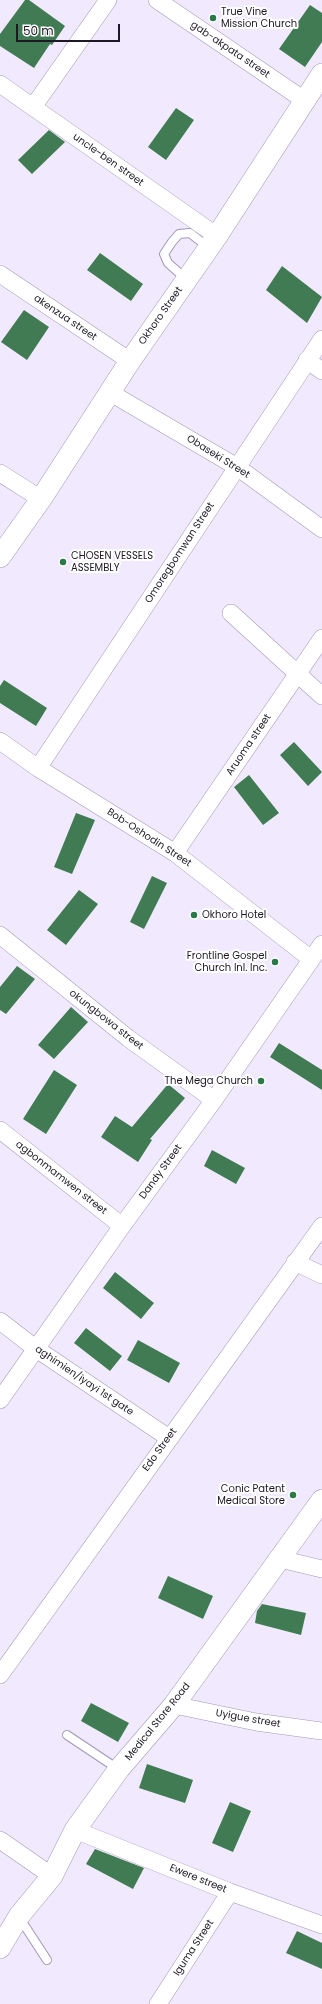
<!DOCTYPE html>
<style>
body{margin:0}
#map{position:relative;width:322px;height:2004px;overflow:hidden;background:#f1eafe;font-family:Poppins,sans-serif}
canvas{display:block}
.scale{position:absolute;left:16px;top:24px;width:104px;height:18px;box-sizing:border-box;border:2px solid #1d1824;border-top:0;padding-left:5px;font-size:12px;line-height:14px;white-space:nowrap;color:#1d1824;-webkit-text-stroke:3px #fff;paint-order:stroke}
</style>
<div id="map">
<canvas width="322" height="2004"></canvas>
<div class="scale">50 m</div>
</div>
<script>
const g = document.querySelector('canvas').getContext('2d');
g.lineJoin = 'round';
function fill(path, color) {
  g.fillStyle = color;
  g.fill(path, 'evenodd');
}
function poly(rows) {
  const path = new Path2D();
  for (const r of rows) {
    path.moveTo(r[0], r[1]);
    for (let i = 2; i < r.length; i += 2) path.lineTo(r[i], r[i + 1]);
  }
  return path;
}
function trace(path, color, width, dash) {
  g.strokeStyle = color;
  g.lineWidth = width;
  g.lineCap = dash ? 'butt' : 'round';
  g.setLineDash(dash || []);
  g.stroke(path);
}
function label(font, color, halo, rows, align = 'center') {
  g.font = font + ' Poppins,sans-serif';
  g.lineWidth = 4;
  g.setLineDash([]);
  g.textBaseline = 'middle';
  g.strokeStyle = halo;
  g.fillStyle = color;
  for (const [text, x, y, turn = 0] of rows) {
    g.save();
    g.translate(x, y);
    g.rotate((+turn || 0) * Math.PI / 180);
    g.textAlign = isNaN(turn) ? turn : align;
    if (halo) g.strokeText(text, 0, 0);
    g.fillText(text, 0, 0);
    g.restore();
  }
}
fill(poly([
 [25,0,29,0,65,26,52,45,50,44,34,68,0,46,0,34],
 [310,5,322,13,322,42,305,67,279,49],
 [176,108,194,120,166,160,148,147],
 [49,130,65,142,32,174,18,160],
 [100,253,143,284,131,301,87,270],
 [282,266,322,297,307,323,266,290],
 [24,310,49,327,27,360,1,342],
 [4,680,47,708,36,726,0,703,0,686],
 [294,742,322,772,308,786,280,755],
 [249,775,279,813,263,825,234,787],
 [76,813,95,820,72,874,54,867],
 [152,876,167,883,144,929,130,922],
 [79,890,98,904,66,945,47,930],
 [17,966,35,979,6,1014,0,1010,0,987],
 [71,1007,88,1022,54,1059,38,1045],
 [279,1043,322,1070,322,1090,270,1057],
 [54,1070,77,1085,46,1134,23,1119],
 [168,1084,185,1098,150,1139,152,1140,138,1162,101,1137,115,1116,132,1127],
 [212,1150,245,1168,236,1184,204,1166],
 [115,1272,154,1303,141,1319,103,1288],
 [86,1328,122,1356,110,1371,74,1343],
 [138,1340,180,1363,169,1383,127,1360],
 [168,1576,213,1596,203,1619,158,1598],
 [262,1604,306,1613,301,1635,255,1623,257,1611],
 [91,1703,129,1723,118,1742,81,1721],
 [147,1764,193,1780,185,1803,139,1788],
 [230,1802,251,1811,233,1852,212,1843],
 [95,1849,144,1868,133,1889,86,1864],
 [297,1931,322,1943,322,1969,286,1953]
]), '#417b54');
const service = poly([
 [186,279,168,263,164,254,172,242,179,234,190,233,208,247],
 [67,1735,118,1769],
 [19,1917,47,1960]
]);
const minor = poly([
 [157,0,304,100],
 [0,84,217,236],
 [33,107,108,0],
 [0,274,130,361],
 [307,360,322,371],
 [109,392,237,467,322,529],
 [0,473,41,499],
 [231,613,322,696],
 [0,741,38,768,175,853,311,959],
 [38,768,322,339],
 [175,853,322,638],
 [0,935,128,1038,214,1100],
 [0,1130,122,1226],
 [295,1262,322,1275],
 [0,1321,35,1348,169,1438],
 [0,1400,122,1226,214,1100,322,944],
 [280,1559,322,1569],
 [0,1675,322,1226],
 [174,1705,256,1722,322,1731],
 [75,1830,230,1892,322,1925],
 [0,1840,52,1876],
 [158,2004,230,1892]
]);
const tertiary = poly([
 [0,557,41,499,130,361,217,236,322,74],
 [0,1948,19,1916,52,1876,75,1830,119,1769,174,1705,322,1500]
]);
trace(service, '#a397b6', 10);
trace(minor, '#a397b6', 18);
trace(tertiary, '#a397b6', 22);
trace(service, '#fff', 8);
trace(minor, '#fff', 17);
trace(tertiary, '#fff', 21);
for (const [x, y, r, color] of [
 [213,18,4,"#2c7948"],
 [63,562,4,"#2c7948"],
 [194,915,4,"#2c7948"],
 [275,962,4,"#2c7948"],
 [261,1081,4,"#2c7948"],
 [293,1495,4,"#2c7948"]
]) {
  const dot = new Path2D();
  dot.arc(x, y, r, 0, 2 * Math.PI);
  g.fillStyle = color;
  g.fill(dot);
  trace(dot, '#fff', 1.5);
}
label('10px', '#1d1824', '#fff', [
 ["True Vine",221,12],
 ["Mission Church",221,24],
 ["CHOSEN VESSELS",71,556],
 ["ASSEMBLY",71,568],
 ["Okhoro Hotel",202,915],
 ["Frontline Gospel",267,956,"right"],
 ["Church Inl. Inc.",267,968,"right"],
 ["The Mega Church",253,1081,"right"],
 ["Conic Patent",285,1489,"right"],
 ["Medical Store",285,1501,"right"]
], 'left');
label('10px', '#1d1824', '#fff', [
 ["gab-akpata street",230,50,34],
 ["uncle-ben street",108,160,35],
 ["Okhoro Street",161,316,-55],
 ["akenzua street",65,318,34],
 ["Obaseki Street",218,457,32],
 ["Omoregbomwan Street",180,553,-57],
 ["Aruoma street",249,745,-56],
 ["Bob-Oshodin Street",149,838,33],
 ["okungbowa street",106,1020,38],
 ["Dandy Street",161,1172,-54],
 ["agbonmamwen street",61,1178,38],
 ["aghimien/iyayi 1st gate",84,1381,34],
 ["Edo Street",160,1450,-54],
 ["Uyigue street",248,1719,10],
 ["Medical Store Road",158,1722,-51],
 ["Ewere street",198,1879,22],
 ["Iguma Street",194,1948,-57]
]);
</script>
